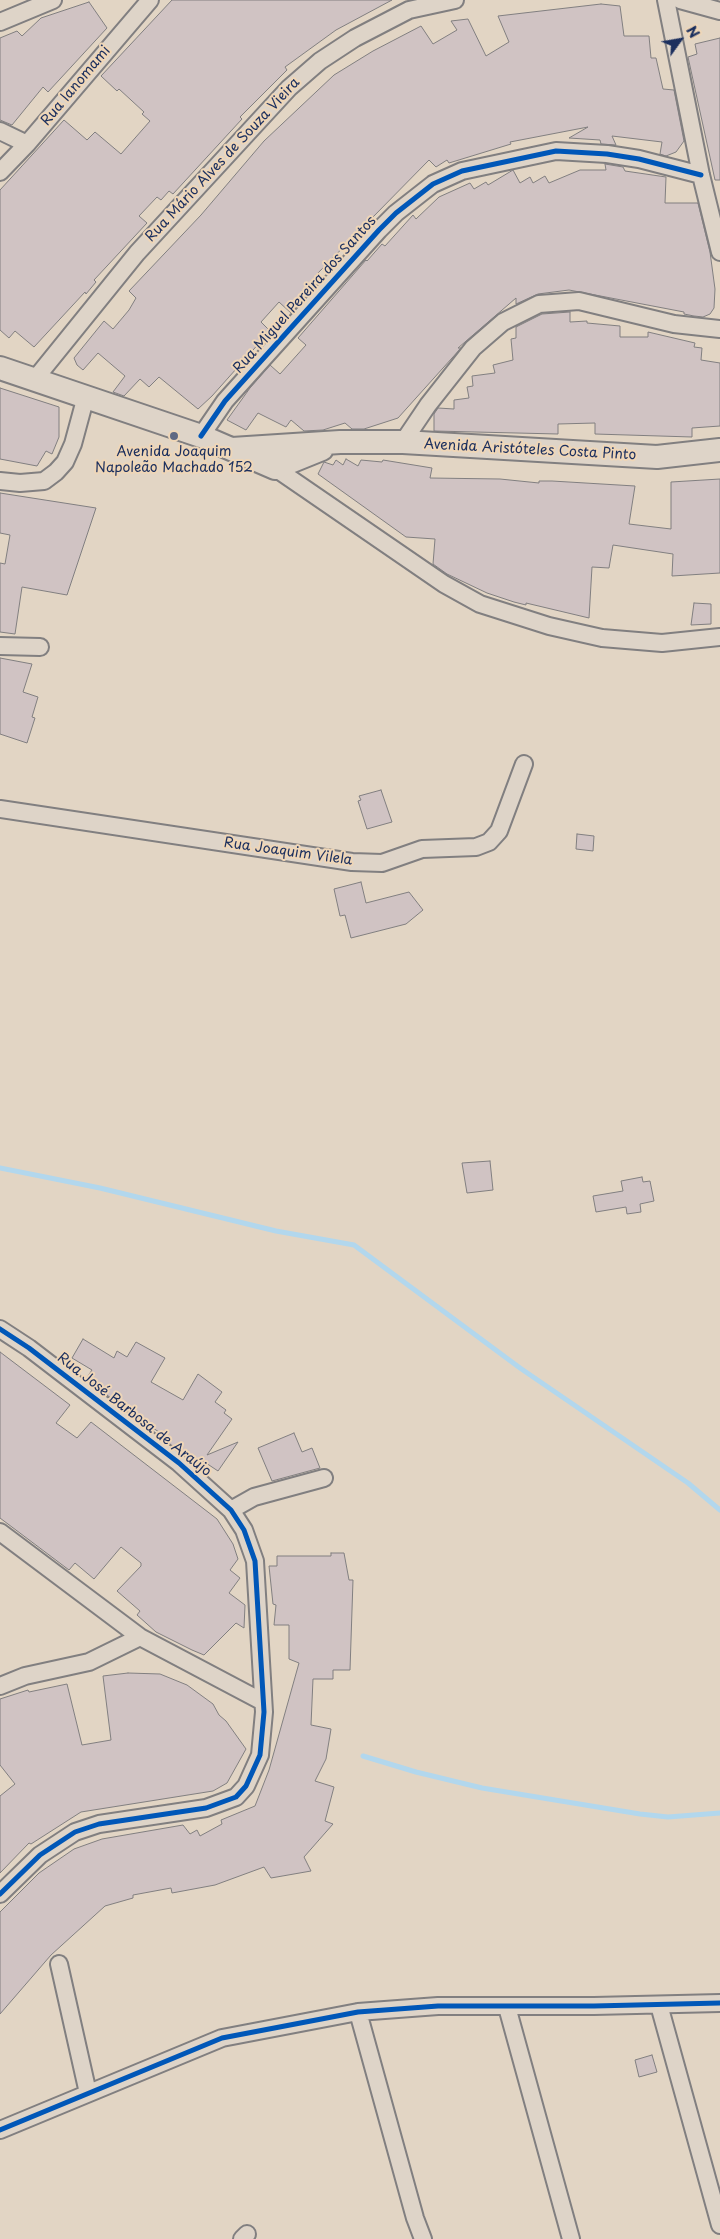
<!DOCTYPE html>
<meta charset="utf-8">
<style>
body{margin:0}
#map{position:relative;width:720px;height:2239px;overflow:hidden;background:#e2d5c4;font-family:"Playpen Sans",sans-serif}
canvas{display:block}
.north{position:absolute;left:655px;top:15px;width:50px;height:50px;-webkit-text-stroke:4px #efd6b7;paint-order:stroke;rotate:58deg;font-size:14px;font-weight:700;line-height:20px;text-align:center;color:#1b2f5e}
.north::after{content:'';display:block;margin:auto;width:18px;height:22px;background:#1b2f5e;clip-path:polygon(50% 0,100% 100%,50% 72%,0 100%)}
</style>
<div id="map">
<canvas width="720" height="2239"></canvas>
<div class="north">N</div>
</div>
<script>
const g = document.querySelector('canvas').getContext('2d');
g.lineJoin = 'round';
function poly(rows) {
  const path = new Path2D();
  for (const r of rows) {
    path.moveTo(r[0], r[1]);
    for (let i = 2; i < r.length; i += 2) path.lineTo(r[i], r[i + 1]);
  }
  return path;
}
function trace(path, color, width, dash) {
  g.strokeStyle = color;
  g.lineWidth = width;
  g.lineCap = dash ? 'butt' : 'round';
  g.setLineDash(dash || []);
  g.stroke(path);
}
function fill(path, color) {
  g.fillStyle = color;
  g.fill(path, 'evenodd');
}
function label(font, color, halo, rows, align = 'center') {
  g.font = font + ' "Playpen Sans",sans-serif';
  g.lineWidth = 4;
  g.setLineDash([]);
  g.textBaseline = 'middle';
  g.strokeStyle = halo;
  g.fillStyle = color;
  for (const [text, x, y, turn = 0] of rows) {
    g.save();
    g.translate(x, y);
    g.rotate((+turn || 0) * Math.PI / 180);
    g.textAlign = isNaN(turn) ? turn : align;
    if (halo) g.strokeText(text, 0, 0);
    g.fillText(text, 0, 0);
    g.restore();
  }
}
trace(poly([
 [0,1168,100,1188,276,1231,354,1245,520,1368,688,1483,720,1510],
 [363,1756,416,1772,482,1788,640,1814,668,1817,720,1813]
]), '#b2d7ed', 5);
const building = poly([
 [172,0,392,0,336,30,285,67,287,70,240,117,242,119,173,194,169,191,161,200,157,197,139,216,147,223,94,280,96,282,86,294,85,292,34,347,15,331,9,338,0,330,0,190,64,120,87,140,95,132,121,154,150,121,142,114,144,112,119,89,117,91,101,76,172,0],
 [89,2,107,28,48,92,43,87,12,125,0,120,0,38,17,31,22,36,41,18,89,2],
 [601,4,620,6,624,36,649,36,651,58,656,58,663,89,674,90,684,141,676,152,666,156,660,154,662,142,612,136,616,145,601,144,600,140,569,138,588,127,510,142,511,144,449,163,447,160,436,167,429,160,316,275,320,280,291,313,279,302,261,322,270,331,212,396,198,409,159,377,149,387,140,379,124,396,113,392,125,376,98,353,83,370,77,365,74,358,104,321,113,329,129,310,136,298,129,291,201,215,264,141,334,75,373,51,421,26,433,44,457,30,451,21,468,19,486,56,509,42,498,16,601,4],
 [720,38,720,180,715,180,688,57,697,54,695,44,720,38],
 [605,164,623,167,625,171,666,177,665,203,698,203,710,252,715,289,714,308,710,314,703,317,694,316,684,314,684,312,569,290,538,294,516,304,516,298,458,348,461,348,398,418,364,429,352,429,345,423,323,430,304,431,291,420,286,427,258,413,246,430,227,420,250,388,270,365,280,374,306,345,298,338,366,260,367,261,382,244,385,246,413,215,416,219,439,197,470,183,474,189,486,182,488,185,513,170,520,183,530,177,533,183,545,176,549,183,580,170,606,170,605,164],
 [570,312,570,322,587,321,587,323,620,326,620,337,648,337,648,332,695,343,694,347,702,348,701,360,720,363,720,426,692,428,692,437,595,434,595,423,558,424,558,434,434,431,434,414,438,408,454,409,454,400,469,398,467,387,473,386,472,376,495,373,493,365,513,360,511,339,516,338,516,327,542,314,570,312],
 [0,388,59,407,59,437,52,454,46,451,37,466,0,459,0,388],
 [346,459,358,466,361,460,382,462,383,460,432,468,430,478,500,479,539,483,539,481,552,481,635,486,629,524,671,529,671,482,720,479,720,573,672,576,673,554,613,545,609,568,592,567,589,618,526,603,526,605,514,602,487,593,447,574,433,564,435,539,406,537,318,474,324,462,333,465,336,460,343,465,346,459],
 [0,493,96,508,67,595,22,587,15,634,0,632,0,563,5,564,10,535,0,533,0,493],
 [694,603,711,604,711,624,691,625,694,603],
 [0,658,32,664,23,692,38,697,32,717,35,718,27,743,0,734,0,658],
 [381,790,392,822,367,829,358,801,361,800,359,796,381,790],
 [577,834,594,836,593,851,576,849,577,834],
 [361,882,366,903,409,892,423,910,406,924,351,938,345,915,340,916,334,889,361,882],
 [490,1161,493,1190,467,1193,462,1163,490,1161],
 [642,1177,643,1182,650,1181,654,1201,640,1204,641,1212,627,1214,626,1207,596,1212,593,1196,623,1191,621,1181,642,1177],
 [83,1339,114,1358,117,1351,127,1357,136,1342,165,1358,151,1382,183,1400,198,1374,222,1392,215,1402,226,1410,224,1413,232,1419,207,1455,238,1442,218,1471,203,1461,199,1468,161,1437,162,1434,132,1414,86,1379,92,1370,72,1358,83,1339],
 [0,1352,70,1405,56,1423,77,1438,91,1422,217,1519,233,1544,238,1559,230,1570,240,1578,229,1593,245,1605,244,1628,236,1623,204,1655,192,1650,156,1632,137,1615,140,1611,117,1591,141,1566,141,1563,121,1547,94,1579,75,1563,69,1570,0,1518,0,1352],
 [294,1433,302,1452,312,1448,320,1468,272,1481,258,1448,294,1433],
 [331,1553,344,1553,349,1580,353,1580,350,1670,333,1670,333,1679,313,1679,311,1725,331,1729,326,1759,315,1781,334,1787,325,1821,333,1824,304,1857,311,1871,271,1878,264,1867,215,1885,172,1893,171,1888,133,1895,133,1898,105,1906,51,1955,0,2014,0,1912,39,1873,74,1849,102,1839,183,1825,190,1834,197,1830,200,1836,222,1824,221,1820,255,1806,269,1770,299,1663,289,1659,289,1625,274,1625,276,1605,273,1604,269,1566,277,1566,277,1556,331,1556,331,1553],
 [128,1673,160,1674,187,1685,213,1704,219,1715,226,1721,246,1749,227,1783,213,1791,81,1812,31,1844,29,1843,0,1873,0,1796,15,1784,0,1765,0,1699,28,1690,29,1692,67,1684,82,1745,111,1740,103,1676,128,1673],
 [652,2055,657,2072,639,2077,635,2060,652,2055]
]);
fill(building, '#d0c3c3');
trace(building, '#817f80', 1);
const minor = poly([
 [666,0,701,175,720,252],
 [680,0,720,11],
 [0,22,53,0],
 [0,131,27,144],
 [0,172,27,144,150,0],
 [35,379,137,253,289,88,320,61,355,38,409,10,455,0],
 [201,436,225,401,379,230,396,213,433,184,462,171,556,151,607,154,639,159,701,175],
 [403,442,428,405,473,348,503,322,539,304,579,301,674,324,720,329],
 [275,468,444,584,480,604,549,626,602,638,662,643,720,637],
 [0,481,20,483,44,481,56,472,65,462,73,444,86,396],
 [0,646,40,647],
 [0,809,352,862,382,863,422,849,476,847,489,842,499,831,524,764],
 [0,1329,29,1348,179,1463,231,1510,244,1530,255,1561,264,1712,260,1755,246,1786,236,1797,206,1808,99,1824,75,1832,40,1855,0,1894],
 [231,1510,254,1497,324,1478],
 [0,1532,140,1637,263,1702],
 [0,1686,25,1676,89,1662,140,1637],
 [59,1964,88,2093],
 [659,2005,720,2225],
 [507,2007,571,2239],
 [358,2012,415,2218,423,2239],
 [0,2130,222,2038,358,2012,438,2006,594,2006,720,2003],
 [242,2239,247,2234]
]);
const secondary = poly([
 [0,368,201,436,275,468,322,449],
 [232,449,340,442,403,442,657,457,720,450]
]);
trace(minor, '#817f80', 20);
trace(secondary, '#817f80', 26);
trace(minor, '#ded4c8', 16);
trace(secondary, '#ded4c8', 22);
trace(poly([
 [201,436,225,401,379,230,396,213,433,184,462,171,556,151,607,154,639,159,701,175],
 [0,1329,29,1348,179,1463,231,1510,244,1530,255,1561,264,1712,260,1755,246,1786,236,1797,206,1808,99,1824,75,1832,40,1855,0,1894],
 [0,2130,222,2038,358,2012,438,2006,594,2006,720,2003]
]), '#0057b8', 5);
for (const [x, y, r, color] of [
 [174,436,5,"#616982"]
]) {
  const dot = new Path2D();
  dot.arc(x, y, r, 0, 2 * Math.PI);
  g.fillStyle = color;
  g.fill(dot);
  trace(dot, '#efd6b7', 2);
}
label('14px', '#1b2f5e', '#efd6b7', [
 ["Rua Ianomami",76,86,-50],
 ["Rua Mário Alves de Souza Vieira",223,160,-47],
 ["Rua Miguel Pereira dos Santos",305,295,-48],
 ["Avenida Aristóteles Costa Pinto",530,450,3],
 ["Rua Joaquim Vilela",288,852,8],
 ["Rua José Barbosa de Araújo",134,1415,38]
]);
label('14px', '#1b2f5e', '#efd6b7', [
 ["Avenida Joaquim",174,452],
 ["Napoleão Machado 152",174,468]
]);
</script>
